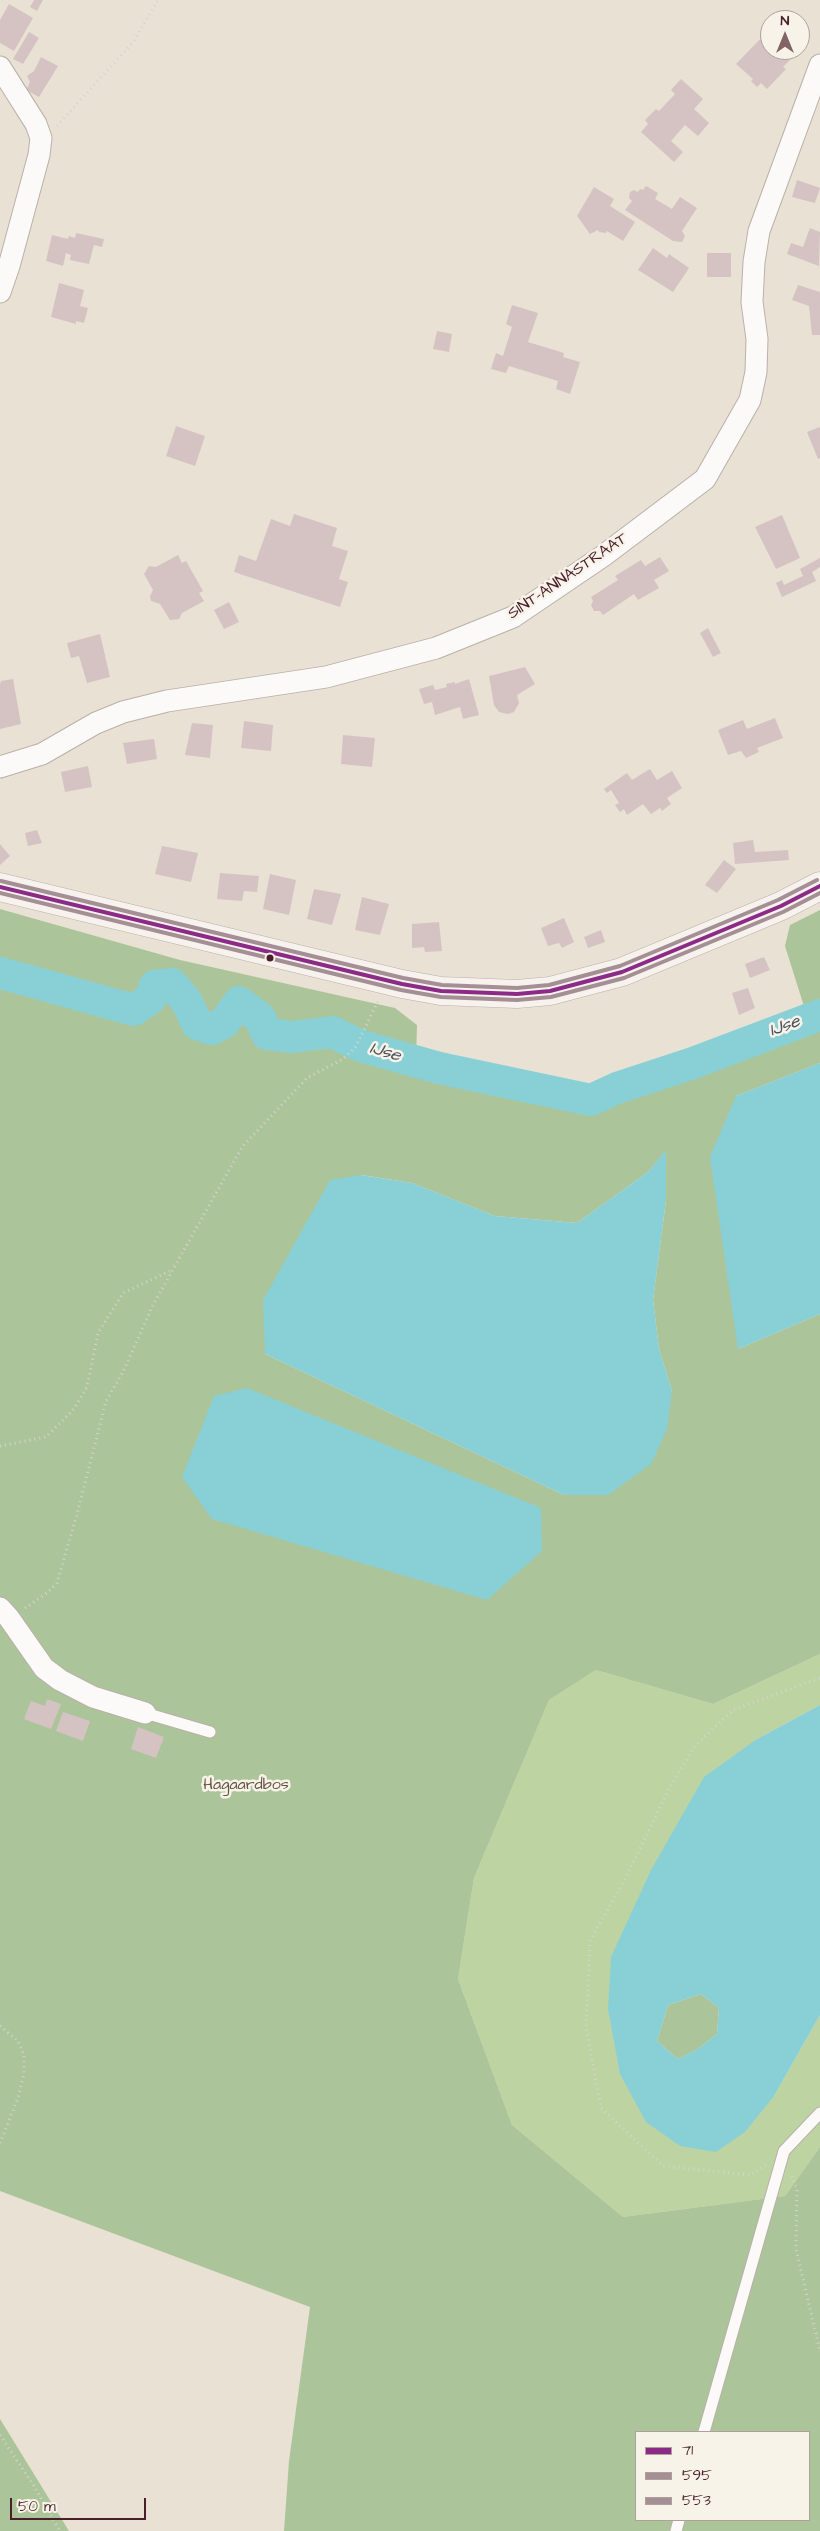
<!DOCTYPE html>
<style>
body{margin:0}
#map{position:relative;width:820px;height:2531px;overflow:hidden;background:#e9e1d3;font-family:"Architects Daughter",sans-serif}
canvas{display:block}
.legend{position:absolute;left:635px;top:2431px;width:175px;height:90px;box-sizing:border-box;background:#f7f3e8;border:1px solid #b29e9c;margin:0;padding:6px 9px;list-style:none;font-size:15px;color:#4a1f2b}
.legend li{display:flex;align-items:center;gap:10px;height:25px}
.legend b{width:25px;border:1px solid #b29e9c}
.north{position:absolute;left:760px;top:10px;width:50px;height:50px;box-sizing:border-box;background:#f7f3e8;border:1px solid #b29e9c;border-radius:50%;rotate:0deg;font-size:14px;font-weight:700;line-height:20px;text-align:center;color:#4a1f2b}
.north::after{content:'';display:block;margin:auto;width:18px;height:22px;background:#826366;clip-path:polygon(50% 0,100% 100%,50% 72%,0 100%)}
.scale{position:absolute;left:10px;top:2498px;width:136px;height:22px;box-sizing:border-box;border:2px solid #4a1f2b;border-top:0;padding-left:6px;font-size:15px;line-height:18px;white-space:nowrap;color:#4a1f2b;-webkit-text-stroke:4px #f7f3e8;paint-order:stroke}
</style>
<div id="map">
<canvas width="820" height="2531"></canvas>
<ul class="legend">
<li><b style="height:6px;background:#8c2b87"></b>71</li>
<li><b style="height:6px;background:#a48f95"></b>595</li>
<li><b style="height:6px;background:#a48f95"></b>553</li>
</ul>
<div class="north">N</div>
<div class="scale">50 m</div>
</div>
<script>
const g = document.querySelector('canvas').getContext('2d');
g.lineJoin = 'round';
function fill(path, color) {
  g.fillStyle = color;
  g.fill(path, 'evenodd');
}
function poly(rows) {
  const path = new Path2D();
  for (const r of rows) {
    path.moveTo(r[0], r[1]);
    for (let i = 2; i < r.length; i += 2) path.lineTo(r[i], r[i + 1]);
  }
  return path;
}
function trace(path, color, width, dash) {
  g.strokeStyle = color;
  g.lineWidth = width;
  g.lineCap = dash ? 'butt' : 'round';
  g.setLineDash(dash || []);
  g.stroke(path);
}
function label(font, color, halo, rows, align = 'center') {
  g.font = font + ' "Architects Daughter",sans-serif';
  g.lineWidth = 5;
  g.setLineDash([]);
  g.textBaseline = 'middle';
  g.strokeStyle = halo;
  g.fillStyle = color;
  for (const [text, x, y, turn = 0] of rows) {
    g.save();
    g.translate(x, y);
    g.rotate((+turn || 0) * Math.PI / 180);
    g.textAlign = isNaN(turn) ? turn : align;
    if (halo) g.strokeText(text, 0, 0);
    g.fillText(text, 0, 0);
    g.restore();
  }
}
fill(poly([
 [820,1654,820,1705,757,1739,620,2074,774,2096,820,2015,820,2147,785,2196,623,2217,512,2125,458,1979,474,1878,549,1700,596,1670,713,1704]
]), '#bdd4a2');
fill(poly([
 [0,909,180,960,395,1008,417,1025,416,1061,591,1100,617,1088,693,1063,808,1019,785,946,790,925,820,910,820,1063,736,1096,738,1349,820,1314,820,1654,713,1704,596,1670,549,1700,474,1878,458,1979,512,2125,623,2217,785,2196,820,2147,820,2531,284,2531,289,2461,310,2307,0,2191],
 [666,1151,666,1200,653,1300,659,1349,672,1391,608,1495,564,1495,265,1354,362,1175,412,1183,495,1216,577,1223,648,1172],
 [636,2432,809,2432,809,2520,636,2520],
 [701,1994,719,2008,717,2034,698,2049,678,2059,657,2041,668,2005],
 [0,2419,69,2531,0,2531]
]), '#acc499');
fill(poly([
 [820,1063,820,1314,738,1349,710,1157,736,1096],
 [666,1150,666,1200,653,1300,659,1349,672,1391,667,1429,651,1464,608,1495,564,1495,265,1354,263,1300,330,1180,361,1175,412,1183,495,1216,577,1223,648,1172],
 [247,1388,541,1508,542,1551,487,1600,212,1519,182,1477,214,1396],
 [820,1705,820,2015,774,2096,745,2132,716,2152,680,2146,646,2122,620,2074,608,2009,611,1957,651,1870,704,1777,757,1739],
 [701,1994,719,2008,717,2034,698,2049,678,2059,657,2041,668,2005]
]), '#88d0d6');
trace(poly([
 [0,973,134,1010,151,998,155,986,172,984,187,1002,197,1024,212,1029,224,1023,239,1002,260,1018,267,1034,293,1037,332,1032,361,1046,439,1068,591,1100,617,1088,693,1063,820,1015]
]), '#88d0d6', 32);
fill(poly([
 [34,0,43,0,37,11,30,7],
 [9,4,33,18,14,51,0,43,0,20],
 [29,32,39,38,23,64,13,59],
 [764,35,770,40,770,50,781,50,791,59,783,67,786,69,767,89,761,83,757,87,751,81,753,79,736,64],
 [41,57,58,66,39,97,26,90,30,82,27,76,34,71],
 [681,79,703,99,694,109,709,123,698,136,685,125,671,141,683,152,674,162,641,132,648,124,645,120,656,109,659,111,675,94,671,90],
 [797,180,820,188,815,203,792,197],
 [646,186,658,193,655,199,672,209,680,197,697,208,682,231,685,236,682,242,673,241,625,210,632,201,629,198,630,192,634,190,638,192,640,189,643,190],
 [594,187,614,199,610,206,635,222,623,241,607,231,606,233,599,232,598,230,590,234,577,216],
 [810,228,820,232,819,266,787,254,791,243,803,247],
 [76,233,104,239,102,247,94,245,89,264,70,260,71,255,66,253,63,266,46,261,52,235,68,239,69,236,75,238],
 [653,248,667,258,669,254,689,268,673,292,638,270],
 [707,253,731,253,731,277,707,277],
 [59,283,84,290,80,306,88,308,84,323,76,321,76,324,51,317],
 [798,285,820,292,820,335,812,335,809,306,792,300],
 [512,305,538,313,528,342,564,353,563,357,580,362,570,394,556,389,558,381,509,366,506,373,491,369,496,353,503,356,512,327,506,324],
 [437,331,452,334,449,352,433,349],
 [176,426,205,436,195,466,166,456],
 [820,427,820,458,818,459,807,432],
 [294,514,337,528,332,546,348,551,339,579,348,582,340,607,234,572,239,555,256,561,271,519,290,526],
 [782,515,800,558,776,569,755,527],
 [178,555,182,563,186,561,203,591,199,593,204,601,182,613,179,619,170,620,160,604,151,601,150,596,153,590,144,574,149,566,156,567],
 [660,557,669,571,654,580,659,588,638,600,634,594,603,615,600,611,594,611,591,605,593,601,591,597,618,580,615,576,641,560,645,566],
 [820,558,820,567,812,572,816,581,782,597,776,583,782,580,784,585,803,576,800,569],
 [229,602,239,622,224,629,214,610],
 [708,628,721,653,713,657,700,633],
 [100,634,110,677,87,683,79,656,71,658,67,643],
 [525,667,535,684,517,695,519,703,514,712,508,714,499,712,494,705,489,676],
 [13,679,21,724,0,729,0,684,1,681],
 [469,679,479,715,463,719,460,707,435,715,432,702,424,704,419,689,433,685,435,690,447,687,446,684,455,682,455,684],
 [775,718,783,738,757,748,759,752,746,758,741,751,728,755,718,730,743,720,747,729],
 [244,721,273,725,271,751,241,748],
 [192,723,213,725,210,758,185,755],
 [343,735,375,738,372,767,341,764],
 [154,739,157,759,127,764,123,743],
 [88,766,92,787,65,792,61,772],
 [650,769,657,780,672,771,682,788,667,798,671,804,662,811,660,808,651,814,643,804,627,815,624,809,620,812,615,805,619,803,611,790,607,793,604,789,627,773,632,780],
 [37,830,42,843,28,846,25,833],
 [753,840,755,852,788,850,789,860,735,864,733,843],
 [0,844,10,856,0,865],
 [162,846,198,853,191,882,155,874],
 [724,860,736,869,717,893,705,885],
 [220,873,259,876,257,892,244,891,242,901,217,899],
 [270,874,296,880,289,915,263,909],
 [314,889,341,894,332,925,307,919],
 [362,897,389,904,380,935,355,930],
 [564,918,574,942,562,948,559,943,548,946,541,928],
 [439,922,442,951,425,952,424,947,412,948,412,924],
 [601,930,605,942,588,948,584,937],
 [764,957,770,970,750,978,745,964],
 [748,988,755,1008,739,1015,732,993],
 [47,1699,61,1704,51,1729,24,1719,31,1701,45,1706],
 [63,1712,90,1721,83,1741,56,1731],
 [138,1727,164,1737,156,1758,131,1749]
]), '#d5c3c4');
const service = poly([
 [145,1713,210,1732],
 [704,2432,784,2151,820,2113],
 [676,2531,679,2520]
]);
const minor = poly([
 [0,67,36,124,41,138,39,155,9,266,0,292],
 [0,767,42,754,96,723,123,712,167,701,326,677,436,648,513,617,603,556,705,479,750,400,756,372,757,339,752,302,754,262,759,231,820,65],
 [0,1608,9,1618,44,1668,60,1680,93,1697,145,1713]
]);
const secondary = poly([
 [0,887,402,984,441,991,517,994,550,991,622,972,781,906,820,886]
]);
trace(service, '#b9b0a9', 13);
trace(minor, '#b9b0a9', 23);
trace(secondary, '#b9b0a9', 29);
trace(poly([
 [57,126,134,41,158,0],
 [0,1446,46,1437,74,1409,87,1387,98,1333,123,1293,172,1270],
 [25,1608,47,1593,57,1583,77,1514,106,1401,123,1372,153,1305,242,1147,307,1078,343,1059,355,1048,379,999],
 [0,2026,18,2041,24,2055,24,2073,18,2098,0,2143],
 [766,2165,751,2175,663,2166,601,2108,586,2027,590,1941,624,1881,671,1785,695,1746,733,1710,820,1678],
 [792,2176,797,2190,796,2249,820,2351],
 [0,2435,34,2486,60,2531]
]), '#d6d3d0', 3, [1, 4]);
trace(service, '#fcfaf8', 11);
trace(minor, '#fcfaf8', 21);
trace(secondary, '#f7f2ee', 28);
trace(poly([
 [0,887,402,984,441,991,517,994,550,991,622,972,781,906,820,886]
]), '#8c2b87', 4);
trace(poly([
 [0,893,401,990,441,997,517,1000,551,997,624,978,783,912,820,893]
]), '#a48f95', 4);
trace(poly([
 [1,881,403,978,442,985,517,988,549,985,620,966,778,900,817,880]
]), '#a48f95', 4);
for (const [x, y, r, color] of [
 [270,958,4.5,"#4a1f2b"]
]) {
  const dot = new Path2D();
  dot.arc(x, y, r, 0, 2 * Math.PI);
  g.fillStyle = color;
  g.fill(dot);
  trace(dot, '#f7f3e8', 2);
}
label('16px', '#4a1f2b', '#f7f3e8', [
 ["SINT-ANNASTRAAT",568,577,-34]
]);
label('16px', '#625242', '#f7f3e8', [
 ["Hagaardbos",246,1786]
]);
label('italic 18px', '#50525f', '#f7f3e8', [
 ["IJse",785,1027,-20],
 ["IJse",385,1053,16]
]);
</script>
